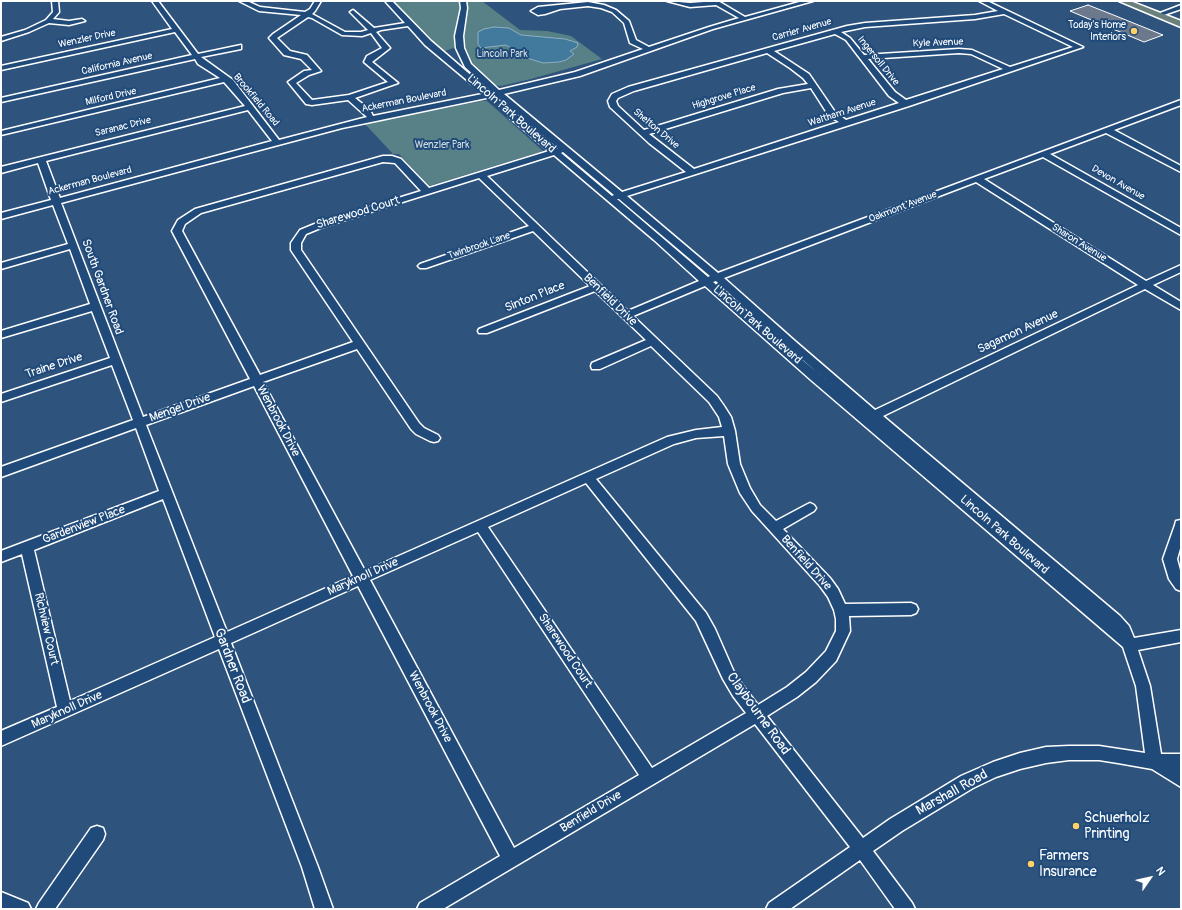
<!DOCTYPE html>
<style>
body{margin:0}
#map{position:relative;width:1182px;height:910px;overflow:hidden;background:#2e537d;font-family:Pangolin,sans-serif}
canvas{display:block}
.frame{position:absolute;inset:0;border:2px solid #fff;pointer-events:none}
.north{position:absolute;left:1130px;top:858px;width:40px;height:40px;-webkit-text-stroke:3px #1f4a7a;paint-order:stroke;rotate:56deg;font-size:11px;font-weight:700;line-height:16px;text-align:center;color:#fff}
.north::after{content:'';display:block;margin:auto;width:14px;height:18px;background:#fff;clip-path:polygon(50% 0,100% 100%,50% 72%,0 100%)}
</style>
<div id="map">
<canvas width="1182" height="910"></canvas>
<div class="frame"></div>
<div class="north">N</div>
</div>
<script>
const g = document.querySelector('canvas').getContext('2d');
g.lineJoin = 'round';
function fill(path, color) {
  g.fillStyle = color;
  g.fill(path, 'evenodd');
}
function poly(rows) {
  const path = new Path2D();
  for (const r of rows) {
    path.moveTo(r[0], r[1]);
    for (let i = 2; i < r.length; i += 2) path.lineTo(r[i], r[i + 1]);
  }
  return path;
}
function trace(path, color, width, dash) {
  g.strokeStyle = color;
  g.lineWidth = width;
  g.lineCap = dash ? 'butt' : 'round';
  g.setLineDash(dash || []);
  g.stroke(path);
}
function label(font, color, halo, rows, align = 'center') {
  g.font = font + ' Pangolin,sans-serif';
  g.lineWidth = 4;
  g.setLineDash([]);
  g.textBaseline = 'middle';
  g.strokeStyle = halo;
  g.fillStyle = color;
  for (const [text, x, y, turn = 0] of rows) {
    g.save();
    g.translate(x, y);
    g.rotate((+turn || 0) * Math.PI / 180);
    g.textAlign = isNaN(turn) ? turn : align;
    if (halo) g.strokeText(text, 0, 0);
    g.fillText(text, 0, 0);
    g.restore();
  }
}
fill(poly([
 [391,1,460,1,461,10,456,47,445,51,437,48],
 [465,1,482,1,520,30,547,31,571,36,602,59,531,79,501,86,493,85,476,71,468,60,463,49,462,39],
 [481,101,487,101,543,151,429,186,399,154,393,154,365,124]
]), '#588087');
const water = poly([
 [494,27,509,28,521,35,565,39,578,43,577,47,570,51,574,54,566,60,559,62,543,63,527,58,506,45,481,48,478,44,478,32,484,29,494,27]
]);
fill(water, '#427a9d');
trace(water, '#8eafc4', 1);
const building = poly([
 [1088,5,1116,16,1163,35,1144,42,1070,11,1088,5]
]);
fill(building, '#6c788b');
trace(building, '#fff', 1);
const minor = poly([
 [52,1,58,1,59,12,53,19,69,21,82,19,85,21,69,25,49,23,29,32,1,41,1,37,25,30,46,20,53,12,52,1],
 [152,1,158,1,198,54,241,45,241,49,201,57,233,80,279,140,367,117,348,100,312,105,306,104,288,82,304,71,312,70,301,59,284,55,269,38,273,34,301,15,259,11,239,1,247,1,260,7,305,12,310,9,315,1,321,1,315,11,312,14,345,32,361,32,368,30,350,12,353,10,374,28,405,23,385,1,392,1,431,41,481,84,480,86,474,86,425,45,408,26,381,30,376,32,390,48,372,62,398,83,355,98,370,110,373,116,492,92,465,67,456,48,455,36,461,8,460,1,466,1,467,8,463,36,464,48,471,64,499,90,575,72,643,49,630,43,624,23,612,12,601,8,588,6,560,9,545,14,538,15,531,11,538,7,588,2,604,5,616,10,629,21,636,40,649,47,709,27,739,18,716,5,690,7,667,1,690,3,718,1,745,17,803,1,813,1,713,29,580,76,504,94,622,192,686,172,649,143,610,107,608,101,612,94,628,87,847,26,865,23,975,15,998,11,979,1,987,1,1083,47,909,106,627,196,718,273,1181,100,1181,105,1114,130,1181,166,1181,172,1106,133,1050,154,1181,228,1181,235,1043,157,984,179,1146,281,1181,265,1181,272,1153,285,1181,302,1181,310,1145,289,883,416,1120,616,1129,626,1134,638,1181,630,1181,642,1138,650,1150,686,1161,754,1181,754,1181,787,1152,769,1118,763,1099,760,1069,760,1046,763,1020,769,996,777,973,788,902,831,873,851,912,903,915,909,895,909,860,860,790,909,766,909,769,903,850,847,755,724,443,909,417,909,420,903,500,856,358,586,231,643,318,867,333,909,315,909,302,867,219,649,1,746,1,731,57,707,22,554,1,562,1,551,159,491,136,428,1,477,1,467,133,420,112,365,1,402,1,394,110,358,92,311,1,338,1,331,90,304,70,249,1,269,1,263,68,244,53,205,1,219,1,213,51,200,38,163,1,173,1,167,245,106,224,82,1,135,1,131,220,78,198,64,195,59,1,102,1,98,192,55,175,32,1,70,1,66,172,29,152,1],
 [1004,14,1073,47,1010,67,972,50,959,49,864,55,850,38,841,32,865,27,975,19,1004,14],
 [308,17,312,18,342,35,362,36,371,33,382,48,367,56,364,62,388,82,349,95,312,100,296,83,309,75,321,71,307,55,290,51,277,38,308,17],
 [835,34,846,40,889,96,899,103,846,120,835,112,809,74,774,51,835,34],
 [767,53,790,68,803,78,808,84,778,89,644,130,618,106,616,101,618,98,634,91,767,53],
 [959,53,971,54,1003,69,906,100,895,92,868,59,959,53],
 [811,88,829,116,839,122,694,169,649,134,783,93,811,88],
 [496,96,558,148,557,149,516,114,513,114,509,116,510,118,549,151,429,188,401,159,392,156,383,156,195,209,178,220,172,231,250,379,143,417,61,203,342,128,496,96],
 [248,110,272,141,60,198,46,161,248,110],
 [563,152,614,195,612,196,561,153,563,152],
 [554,155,654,240,699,281,628,311,487,176,554,155],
 [383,162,395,163,421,191,317,223,300,230,291,243,291,250,353,342,260,375,182,231,185,224,201,213,383,162],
 [479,178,529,226,420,264,418,266,420,268,426,268,533,231,590,286,479,329,478,331,479,333,487,333,595,291,646,340,592,363,591,366,592,369,600,369,651,346,709,402,719,417,722,427,696,430,667,437,365,571,263,382,357,349,411,429,416,434,430,441,434,442,438,441,440,438,438,435,424,428,419,423,301,250,301,243,306,234,323,227,479,178],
 [976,182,1138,285,875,410,796,342,724,278,976,182],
 [617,199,619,199,710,276,708,277,617,199],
 [716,281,788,348,837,389,819,374,713,282,716,281],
 [705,286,811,380,1123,647,1136,686,1145,753,1099,746,1069,746,1046,747,1020,753,993,762,961,776,890,819,863,838,767,716,797,697,816,682,836,661,850,631,849,616,911,615,916,613,918,609,916,605,911,603,845,604,838,589,830,578,783,529,814,511,816,508,814,505,810,503,806,505,776,521,760,505,750,488,740,464,735,431,731,417,724,406,717,396,633,316,705,286],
 [254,386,353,576,227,632,146,425,254,386],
 [724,436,728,464,740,493,752,511,820,586,828,597,834,610,836,619,836,631,826,651,806,672,787,687,758,705,743,686,733,670,715,629,706,613,596,479,674,444,696,438,724,436],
 [586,483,696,621,723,679,733,696,746,713,652,768,488,527,586,483],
 [163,499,215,637,70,701,34,550,163,499],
 [478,532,639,775,514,848,370,580,478,532],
 [1181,5,1181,9,1158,17,1155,15,1181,5],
 [1181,520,1181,545,1177,559,1181,574,1181,591,1176,589,1169,579,1163,559,1175,525,1176,521,1181,520],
 [97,826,103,828,105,834,103,840,55,909,36,909,39,903,91,828,97,826],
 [1,892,28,903,31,909,1,909,1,892]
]);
const major = poly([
 [1119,1,1130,1,1181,21,1181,27,1119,1]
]);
trace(minor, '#fff', 3);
trace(major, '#fff', 3);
fill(minor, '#1f4a7a');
fill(major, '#6a807d');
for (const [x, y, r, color] of [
 [1134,31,4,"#ffd166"],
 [1076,826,4,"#ffd166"],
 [1031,864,4,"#ffd166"]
]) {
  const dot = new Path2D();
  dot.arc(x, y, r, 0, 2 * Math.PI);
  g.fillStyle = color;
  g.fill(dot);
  trace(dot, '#1f4a7a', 1.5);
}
label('10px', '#fff', '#1f4a7a', [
 ["Today's Home",1126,25],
 ["Interiors",1126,37]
], 'right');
label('10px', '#fff', '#1f4a7a', [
 ["Carrier Avenue",802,30,-16],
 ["Wenzler Drive",87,39,-12],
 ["Kyle Avenue",938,43,-2],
 ["Ingersoll Drive",878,61,51],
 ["California Avenue",117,64,-13],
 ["Milford Drive",111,97,-13],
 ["Highgrove Place",724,97,-17],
 ["Brookfield Road",256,100,50],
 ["Ackerman Boulevard",404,101,-11],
 ["Waltham Avenue",842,113,-18],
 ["Saranac Drive",123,127,-14],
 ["Shelton Drive",656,129,40],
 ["Ackerman Boulevard",90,181,-15],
 ["Devon Avenue",1118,183,30],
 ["Oakmont Avenue",903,207,-21],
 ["Sharon Avenue",1079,243,32],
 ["Twinbrook Lane",479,246,-19]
]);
label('10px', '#d5dfe1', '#1f4a7a', [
 ["Lincoln Park",502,54],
 ["Wenzler Park",442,145]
]);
label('12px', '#fff', '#1f4a7a', [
 ["Lincoln Park Boulevard",511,114,41],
 ["Sharewood Court",358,213,-17],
 ["South Gardner Road",102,287,70],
 ["Sinton Place",535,297,-22],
 ["Benfield Drive",610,300,44],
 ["Lincoln Park Boulevard",757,325,41],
 ["Sagamon Avenue",1018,332,-25],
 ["Traine Drive",54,366,-18],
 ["Mengel Drive",180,408,-20],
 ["Wenbrook Drive",278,421,62],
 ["Gardenview Place",84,525,-21],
 ["Lincoln Park Boulevard",1004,535,41],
 ["Benfield Drive",806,563,48],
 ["Maryknoll Drive",363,577,-24],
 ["Richview Court",46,629,77],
 ["Sharewood Court",565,651,56],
 ["Wenbrook Drive",430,707,62],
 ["Maryknoll Drive",67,710,-24],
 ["Benfield Drive",591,812,-31]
]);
label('14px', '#fff', '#1f4a7a', [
 ["Gardner Road",232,666,69],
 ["Claybourne Road",758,714,54],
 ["Marshall Road",952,793,-29]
]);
label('14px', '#fff', '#1f4a7a', [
 ["Schuerholz",1084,818],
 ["Printing",1084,834],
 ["Farmers",1039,856],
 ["Insurance",1039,872]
], 'left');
</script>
